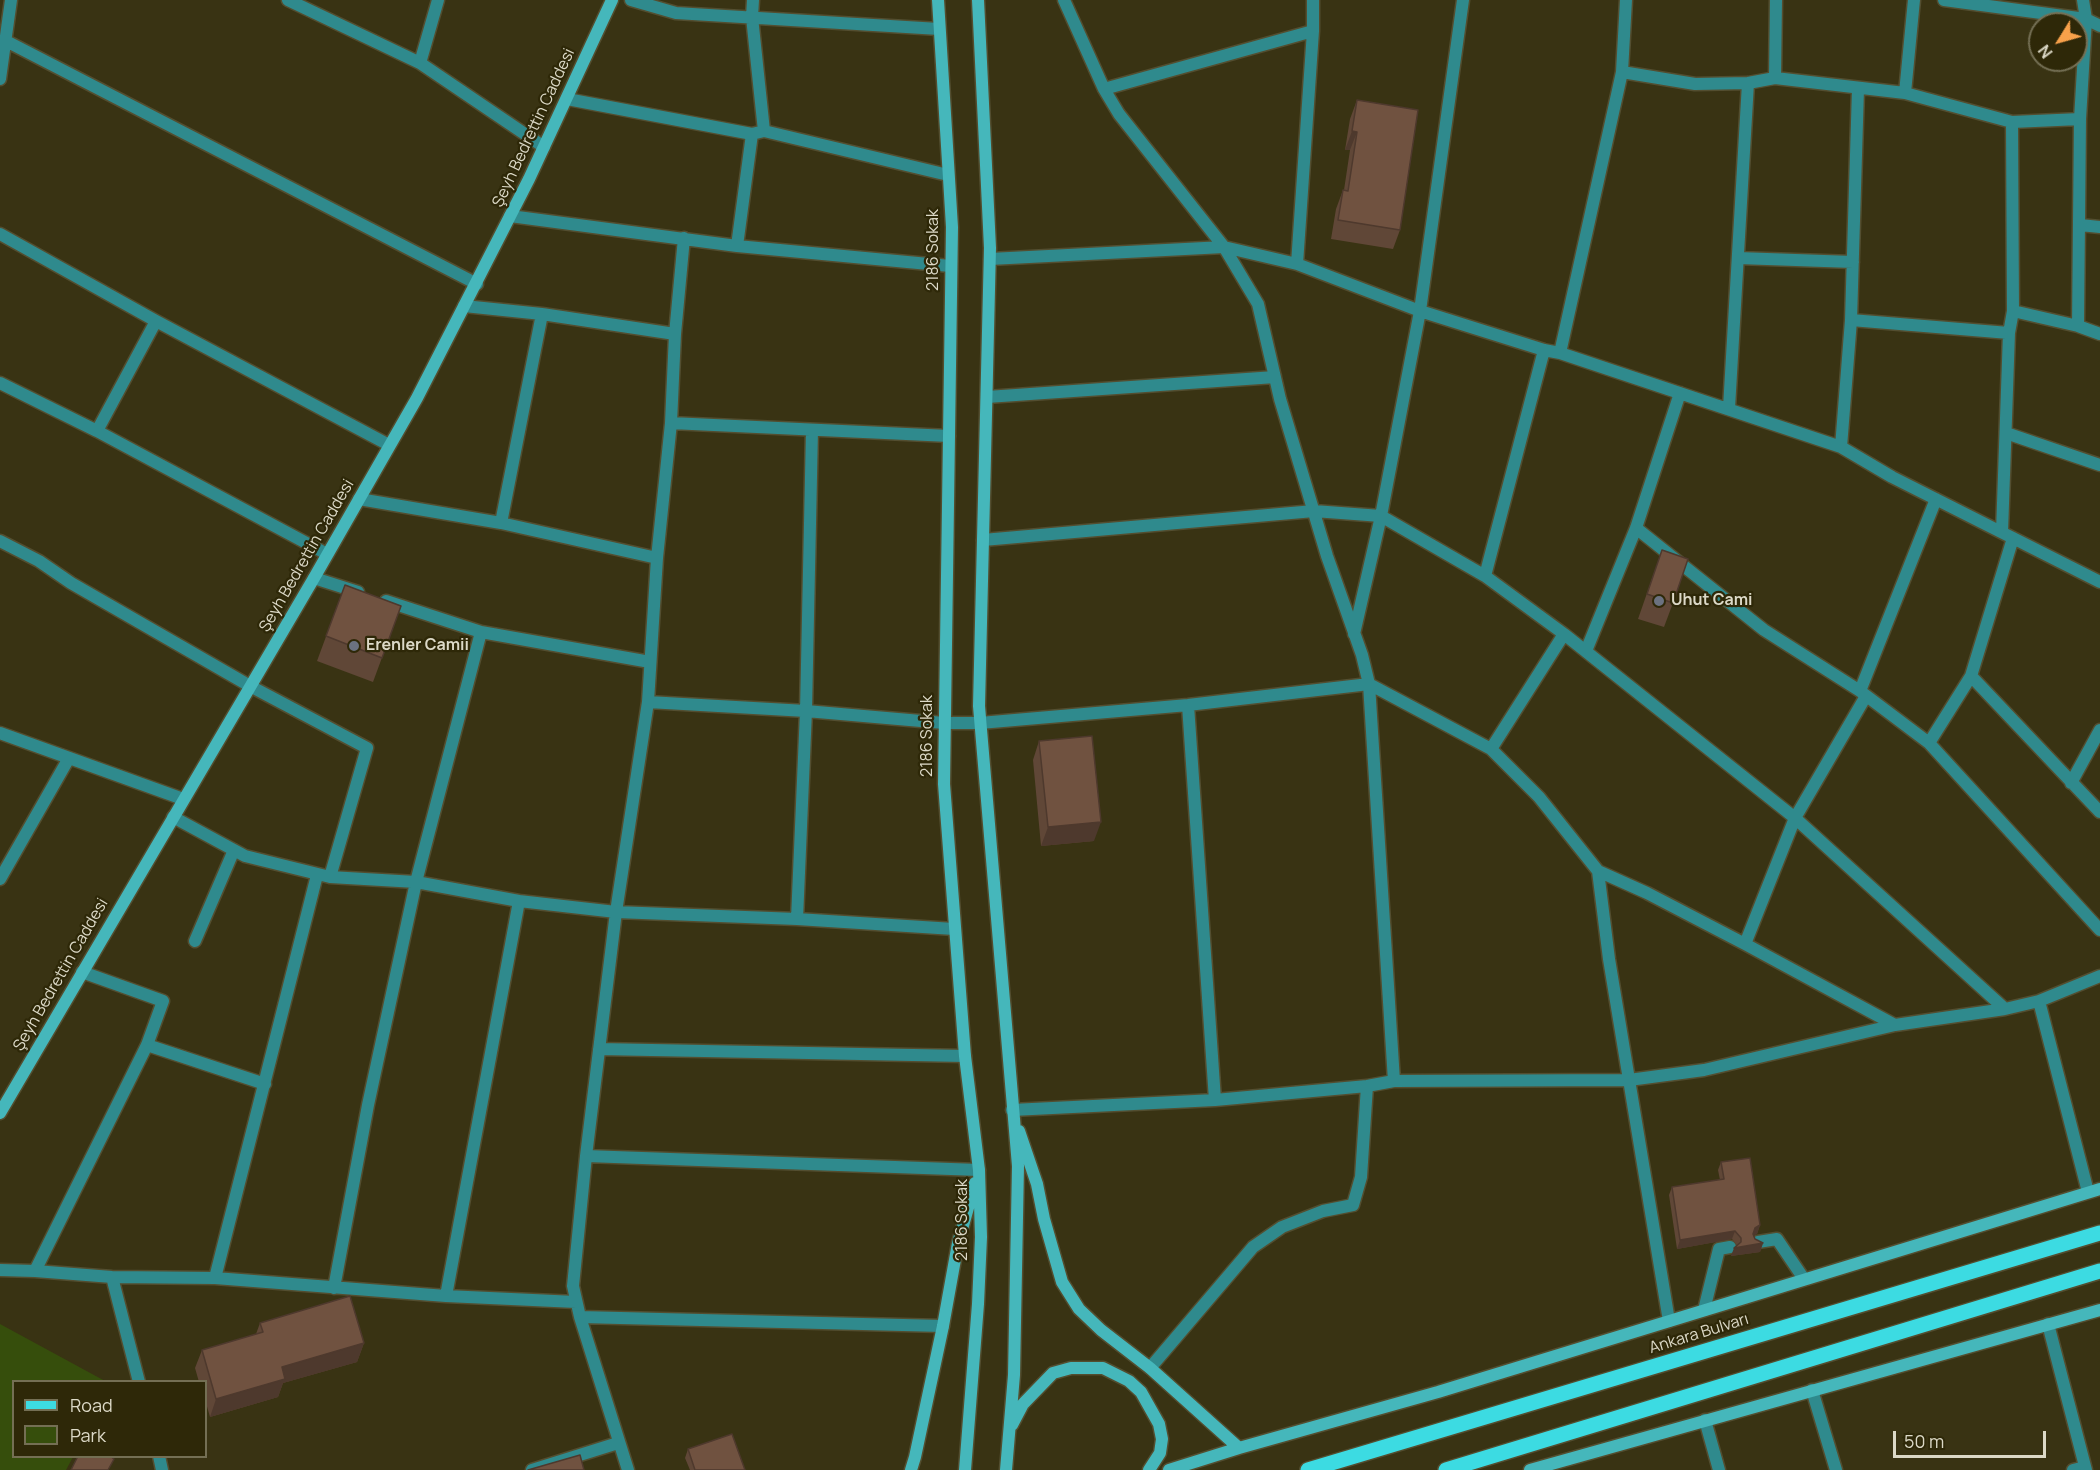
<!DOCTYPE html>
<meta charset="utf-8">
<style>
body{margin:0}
#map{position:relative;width:2100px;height:1470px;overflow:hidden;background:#393313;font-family:Manrope,sans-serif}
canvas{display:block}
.legend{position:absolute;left:12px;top:1380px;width:195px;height:78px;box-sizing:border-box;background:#2e2808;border:2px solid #746f54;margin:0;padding:8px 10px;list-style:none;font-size:18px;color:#dcd9c7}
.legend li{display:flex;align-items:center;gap:12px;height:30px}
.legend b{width:30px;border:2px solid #746f54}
.north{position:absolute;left:2028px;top:12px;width:60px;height:60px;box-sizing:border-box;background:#2e2808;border:2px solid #746f54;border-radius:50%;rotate:233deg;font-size:16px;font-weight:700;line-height:24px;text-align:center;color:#dcd9c7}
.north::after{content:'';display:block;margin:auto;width:21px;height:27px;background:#f8a14a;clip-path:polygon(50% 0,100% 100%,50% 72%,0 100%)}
.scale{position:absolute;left:1893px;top:1431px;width:153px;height:27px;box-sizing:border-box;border:3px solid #dcd9c7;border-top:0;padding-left:8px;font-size:18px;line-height:21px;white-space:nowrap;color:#dcd9c7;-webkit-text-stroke:4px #2e2808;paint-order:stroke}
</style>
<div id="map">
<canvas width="2100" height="1470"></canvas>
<ul class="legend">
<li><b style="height:8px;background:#3cdbe2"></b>Road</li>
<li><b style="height:16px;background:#364e0c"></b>Park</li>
</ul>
<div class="north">N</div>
<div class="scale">50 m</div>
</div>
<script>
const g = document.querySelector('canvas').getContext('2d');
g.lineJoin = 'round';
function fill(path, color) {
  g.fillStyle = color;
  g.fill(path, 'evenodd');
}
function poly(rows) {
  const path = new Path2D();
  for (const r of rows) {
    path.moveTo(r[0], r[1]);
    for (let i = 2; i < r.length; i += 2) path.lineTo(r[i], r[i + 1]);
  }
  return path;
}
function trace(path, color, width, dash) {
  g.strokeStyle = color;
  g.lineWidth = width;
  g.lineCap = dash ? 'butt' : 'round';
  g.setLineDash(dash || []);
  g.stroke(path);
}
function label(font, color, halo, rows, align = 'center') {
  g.font = font + ' Manrope,sans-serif';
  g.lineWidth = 4.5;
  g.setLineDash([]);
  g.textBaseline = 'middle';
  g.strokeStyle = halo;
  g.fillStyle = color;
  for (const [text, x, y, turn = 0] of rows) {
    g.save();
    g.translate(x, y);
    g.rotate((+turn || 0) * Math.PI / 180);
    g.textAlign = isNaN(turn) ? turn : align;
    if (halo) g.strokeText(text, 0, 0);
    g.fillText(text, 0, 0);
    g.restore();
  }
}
fill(poly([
 [0,1324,105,1381,14,1382,14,1456,73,1457,66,1470,0,1470]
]), '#364e0c');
const lane = poly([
 [1758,1242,1777,1239,1804,1279],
 [1704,1310,1719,1249,1730,1247]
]);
const street = poly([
 [288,0,420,63,544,147],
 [631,0,676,13,939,29],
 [753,0,752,17,764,131],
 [1064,0,1104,89,1119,114,1224,247,1297,264,1420,311,1544,350,1560,353,1841,447,1892,477,2100,582],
 [1944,0,2086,19,2100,26],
 [6,41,477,284],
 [420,63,438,0],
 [1622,72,1695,84,1748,83,1775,78,1905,93,2012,122,2080,119],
 [1775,78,1776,0],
 [0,79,11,0],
 [1104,89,1313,31],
 [1905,93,1914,0],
 [567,99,752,134,764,131,948,175],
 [510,216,737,246,950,266],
 [2080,225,2100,227],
 [0,234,156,321,389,445],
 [737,246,752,134],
 [1738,258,1853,262],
 [990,259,1224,247,1258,304,1280,399,1327,556,1362,655,1369,684,1394,1081],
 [1297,264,1313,31,1313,0],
 [464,306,542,314,675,334],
 [2013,311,2078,326,2100,334],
 [1851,320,2009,333],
 [2078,326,2080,119,2086,19,2083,0],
 [1560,353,1622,72,1626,0],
 [0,383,97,431,327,554],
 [987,397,1275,377],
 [1729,408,1748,83],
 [671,423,949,436],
 [97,431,156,321],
 [2006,433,2100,465],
 [1841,447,1851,320,1858,89],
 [359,499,501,523,657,558],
 [501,523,542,314],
 [1636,528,1764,630,1860,691,1929,743,2100,930],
 [2002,532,2009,333,2013,311,2012,122],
 [983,540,1314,511,1381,516,1485,576,1564,634,1795,818,2005,1009],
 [0,541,39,561,71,583,250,686,367,748,330,877],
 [1485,576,1544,350],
 [314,578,358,592],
 [386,601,481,632,650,662],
 [1354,634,1381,516,1420,311,1463,0],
 [1586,651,1636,528,1680,393],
 [1971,676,2100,812],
 [1860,691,1936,499],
 [648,702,806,711,944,723,980,723,1188,705,1369,684,1491,749,1539,797,1598,871,1647,893,1745,944,1895,1025],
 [1188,705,1215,1100],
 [0,733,183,799],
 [1929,743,1971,676,2013,538],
 [1491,749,1564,634],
 [2071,783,2100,730],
 [173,817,245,856,330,877,416,882,519,901,616,912,797,919,954,929],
 [1598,871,1609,959,1669,1321],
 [0,879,69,758],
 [797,919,806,711,812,430],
 [195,941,234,850],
 [1745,944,1795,818,1866,696],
 [2039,1001,2088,1192],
 [147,1045,265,1084],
 [599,1049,965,1056],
 [1012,1110,1215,1100,1367,1086,1394,1081,1629,1080,1704,1070,1895,1025,2005,1009,2039,1001,2100,976],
 [586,1156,979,1170],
 [0,1270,35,1271,112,1277,215,1278,446,1296,576,1302],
 [35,1271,147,1045,163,1001,82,972],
 [112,1277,139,1382],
 [215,1278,317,875],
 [334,1288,368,1105,416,882,481,632],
 [446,1296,519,901],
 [580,1317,943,1326],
 [2048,1324,2086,1470],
 [1150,1368,1253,1247,1282,1227,1323,1211,1353,1205,1361,1177,1367,1086],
 [1812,1390,1836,1470],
 [1705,1420,1719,1470],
 [159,1456,162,1470],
 [532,1470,618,1443],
 [628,1470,580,1317,573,1286,586,1156,616,912,648,702,657,558,671,423,675,334,684,238],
 [2073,1470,2085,1467]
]);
const secondary = poly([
 [938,0,952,227,944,784,965,1056,979,1170,981,1237,978,1304,965,1470],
 [978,0,990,248,979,706,1018,1166,1014,1375,1006,1470],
 [0,1113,314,578,417,398,529,179,612,0],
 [1019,1131,1037,1184,1044,1219,1062,1282,1079,1309,1101,1330,1150,1368,1239,1448],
 [1012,1425,1023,1404,1053,1373,1071,1368,1103,1368,1129,1381,1141,1392,1159,1424,1162,1439,1160,1453,1149,1470],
 [911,1470,915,1457,943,1326,958,1243,975,1183],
 [1169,1470,1239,1448,1438,1392,2100,1189],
 [1530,1470,2100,1310]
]);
const primary = poly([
 [1308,1470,2100,1233],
 [1446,1470,2100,1271]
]);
trace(lane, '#534e30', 15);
trace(street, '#534e30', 15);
trace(secondary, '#534e30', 15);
trace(primary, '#534e30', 18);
trace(lane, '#2f8a8d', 12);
trace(street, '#2f8a8d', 12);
trace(secondary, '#45b7bb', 12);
trace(primary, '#3cdbe2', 15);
fill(poly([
 [1357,100,1400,230,1393,249,1331,239,1336,209,1343,190,1344,190,1350,150,1345,150,1350,119],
 [1662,550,1673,603,1664,627,1638,619],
 [345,585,401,606,373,682,317,661],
 [1039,741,1094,841,1041,846,1033,760],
 [1721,1162,1760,1225,1757,1234,1754,1235,1755,1239,1763,1243,1760,1252,1731,1256,1737,1245,1732,1239,1677,1249,1669,1195,1672,1187,1720,1180,1718,1170],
 [260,1323,364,1343,357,1362,283,1383,278,1397,210,1417,206,1403,206,1382,199,1382,195,1368,202,1350,256,1334],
 [688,1449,745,1470,690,1470,685,1458]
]), '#604737');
fill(poly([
 [1352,131,1357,132,1350,150,1345,150],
 [1101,822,1094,841,1041,846,1048,827],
 [1760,1225,1757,1234,1752,1236,1755,1228],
 [1735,1231,1732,1239,1677,1249,1680,1240],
 [1763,1243,1760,1252,1731,1256,1734,1248],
 [364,1343,357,1362,283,1383,278,1397,210,1417,216,1399,282,1367]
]), '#4e392d');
const building = poly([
 [1357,100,1418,110,1400,230,1338,220,1343,190,1348,191,1357,132,1352,131,1357,100],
 [1662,550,1688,559,1673,603,1647,594,1662,550],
 [345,585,401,606,382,658,326,636,345,585],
 [1092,736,1101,822,1048,827,1039,741,1092,736],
 [1750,1158,1760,1225,1755,1228,1753,1234,1755,1239,1763,1243,1734,1248,1741,1242,1741,1238,1735,1231,1680,1240,1672,1187,1724,1179,1721,1162,1750,1158],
 [350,1296,364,1343,282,1367,285,1379,216,1399,202,1350,263,1332,260,1323,350,1296],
 [732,1434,745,1470,695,1470,688,1449,732,1434],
 [580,1455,584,1470,528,1470,580,1455],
 [78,1456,110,1456,114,1459,108,1470,71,1470,78,1456]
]);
fill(building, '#705240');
trace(building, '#4e392d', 1.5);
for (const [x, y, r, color] of [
 [1659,601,6,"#6b7280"],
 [354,646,6,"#6b7280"]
]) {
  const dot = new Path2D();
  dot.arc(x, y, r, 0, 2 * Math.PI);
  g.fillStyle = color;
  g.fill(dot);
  trace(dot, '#2e2808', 2);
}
label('16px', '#dcd9c7', '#2e2808', [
 ["Şeyh Bedrettin Caddesi",534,128,-65],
 ["2186 Sokak",934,250,-90],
 ["Şeyh Bedrettin Caddesi",307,556,-60],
 ["2186 Sokak",928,736,-90],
 ["Şeyh Bedrettin Caddesi",61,975,-60],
 ["2186 Sokak",963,1220,-90],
 ["Ankara Bulvarı",1699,1334,-17]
]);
label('bold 16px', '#dcd9c7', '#2e2808', [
 ["Uhut Cami",1671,601],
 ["Erenler Camii",366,646]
], 'left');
</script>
